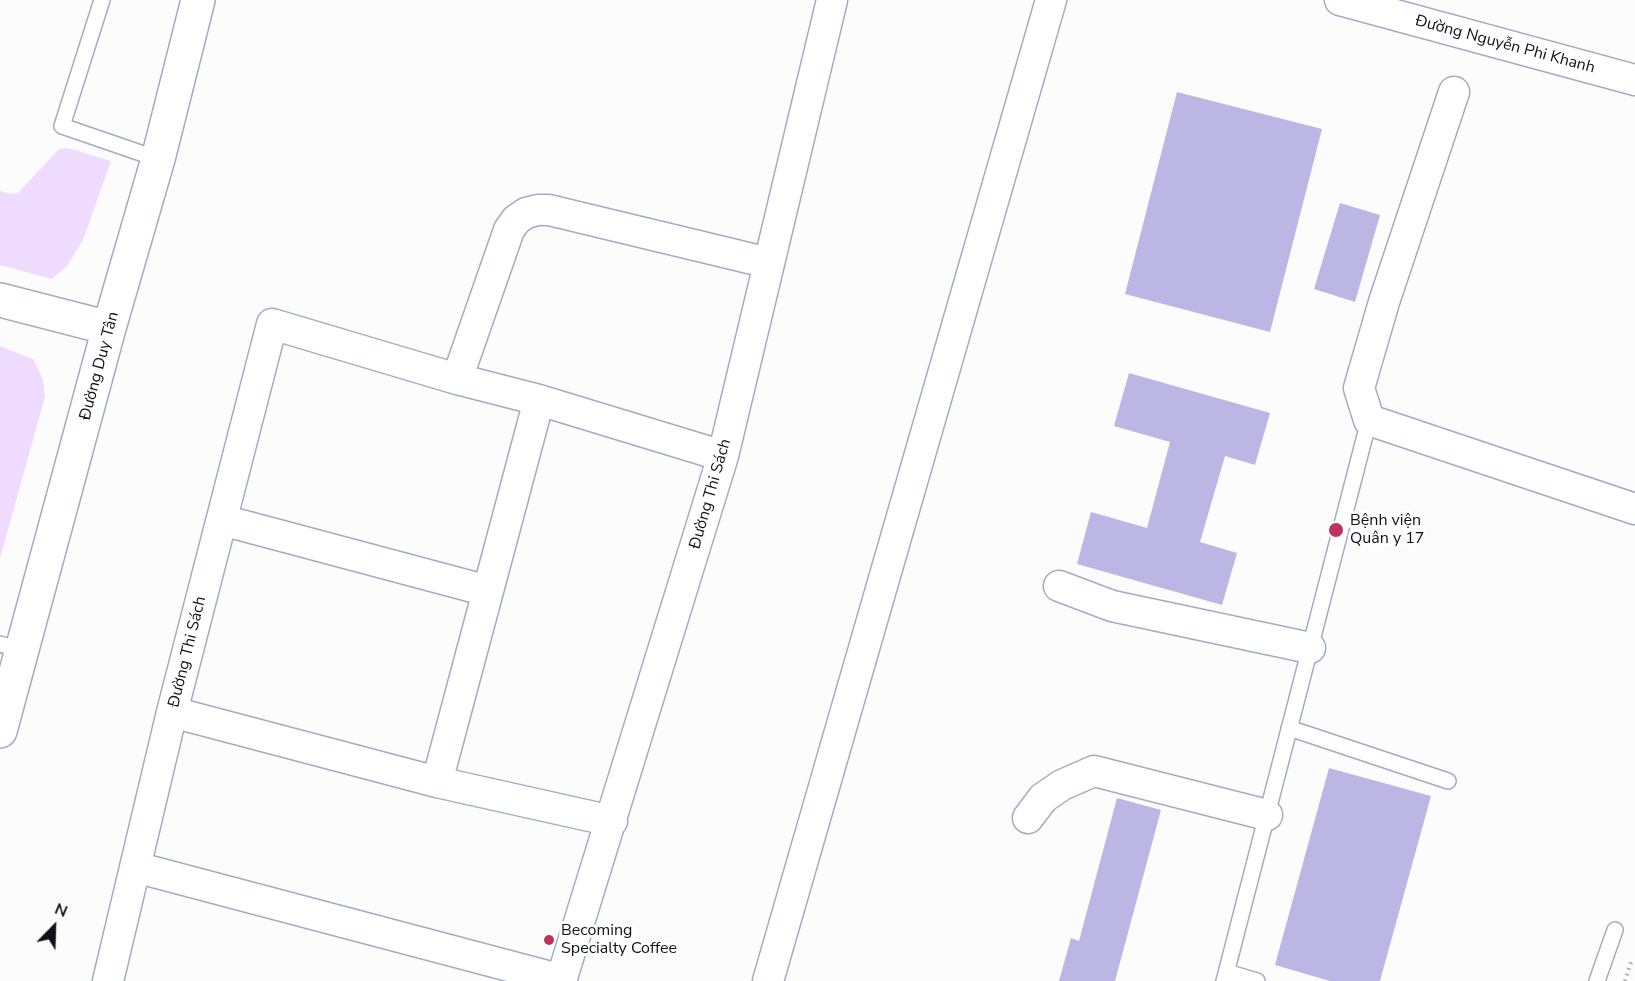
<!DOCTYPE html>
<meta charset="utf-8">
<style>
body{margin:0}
#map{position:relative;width:1635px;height:981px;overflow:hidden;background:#fcfcfc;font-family:"Nunito Sans",sans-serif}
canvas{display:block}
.north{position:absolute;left:24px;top:897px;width:60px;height:60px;-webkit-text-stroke:4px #fff;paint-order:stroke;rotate:23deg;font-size:16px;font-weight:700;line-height:24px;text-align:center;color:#0e111a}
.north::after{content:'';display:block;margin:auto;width:21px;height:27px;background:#0e111a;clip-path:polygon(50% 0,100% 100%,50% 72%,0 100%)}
</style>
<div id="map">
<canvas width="1635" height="981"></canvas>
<div class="north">N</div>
</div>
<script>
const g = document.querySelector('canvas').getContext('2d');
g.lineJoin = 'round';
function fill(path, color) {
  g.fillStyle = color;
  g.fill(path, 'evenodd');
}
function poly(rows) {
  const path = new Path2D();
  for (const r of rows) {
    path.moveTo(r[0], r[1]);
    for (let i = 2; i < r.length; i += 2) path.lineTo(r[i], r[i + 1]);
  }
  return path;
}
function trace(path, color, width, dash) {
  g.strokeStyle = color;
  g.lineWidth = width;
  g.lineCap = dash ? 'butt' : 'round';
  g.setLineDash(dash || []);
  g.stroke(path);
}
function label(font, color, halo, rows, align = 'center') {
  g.font = font + ' "Nunito Sans",sans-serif';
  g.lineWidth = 6;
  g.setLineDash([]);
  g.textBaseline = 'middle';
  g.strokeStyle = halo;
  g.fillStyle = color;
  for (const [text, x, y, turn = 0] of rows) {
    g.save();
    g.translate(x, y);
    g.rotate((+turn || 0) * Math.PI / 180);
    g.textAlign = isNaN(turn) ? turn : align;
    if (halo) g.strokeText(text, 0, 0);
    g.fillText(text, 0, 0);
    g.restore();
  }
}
fill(poly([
 [68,148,111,161,83,240,67,266,52,279,0,265,0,191,10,194,18,193,59,149],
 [0,346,33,359,43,379,45,397,0,558]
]), '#efdbfe');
fill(poly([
 [1177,92,1322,129,1270,332,1125,294],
 [1340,203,1380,215,1355,302,1314,289],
 [1129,373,1270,413,1255,465,1225,456,1200,542,1237,553,1222,605,1077,564,1091,512,1147,528,1170,442,1114,426],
 [1329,768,1431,796,1380,981,1330,981,1275,965],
 [1117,798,1161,810,1115,981,1059,981,1071,938,1079,941]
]), '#bcb6e5');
const service = poly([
 [102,0,62,126,158,159],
 [0,644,23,651],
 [1289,728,1448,781],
 [1227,972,1257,981],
 [1224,981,1369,420],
 [1597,981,1615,930]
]);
const minor = poly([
 [1340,0,1635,80],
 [1454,92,1384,302,1359,388,1369,420,1635,509],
 [457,379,509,230,516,220,526,213,538,210,549,210,769,263],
 [222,520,488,591],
 [1059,586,1112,606,1310,648],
 [172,712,437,782,612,821],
 [437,782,539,400],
 [1028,818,1043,798,1062,785,1094,771,1267,815],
 [135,867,562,980],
 [108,981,172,712,272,324,457,379,539,400,723,456],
 [561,981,723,456,832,0],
 [768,981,1051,0]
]);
const tertiary = poly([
 [0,300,109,328],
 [0,731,109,328,158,159,198,0]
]);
trace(service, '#a3abc5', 18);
trace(minor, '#a3abc5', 33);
trace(tertiary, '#a3abc5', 36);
trace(poly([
 [1625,981,1631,962]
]), '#a8a9ac', 4, [1.5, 4.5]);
trace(service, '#fff', 15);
trace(minor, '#fff', 30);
trace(tertiary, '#fff', 33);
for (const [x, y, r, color] of [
 [1336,530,8,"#c0325d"],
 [549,940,6,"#c0325d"]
]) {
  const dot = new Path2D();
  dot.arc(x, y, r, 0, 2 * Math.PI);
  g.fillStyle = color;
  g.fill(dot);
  trace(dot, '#fff', 2);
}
label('16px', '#0e111a', '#fff', [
 ["Đường Nguyễn Phi Khanh",1505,45,15],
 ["Đường Duy Tân",100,366,-75],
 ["Đường Thi Sách",711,494,-74],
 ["Đường Thi Sách",188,652,-76]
]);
label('16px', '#0e111a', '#fff', [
 ["Bệnh viện",1350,521],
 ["Quân y 17",1350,539],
 ["Becoming",561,931],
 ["Specialty Coffee",561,949]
], 'left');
</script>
